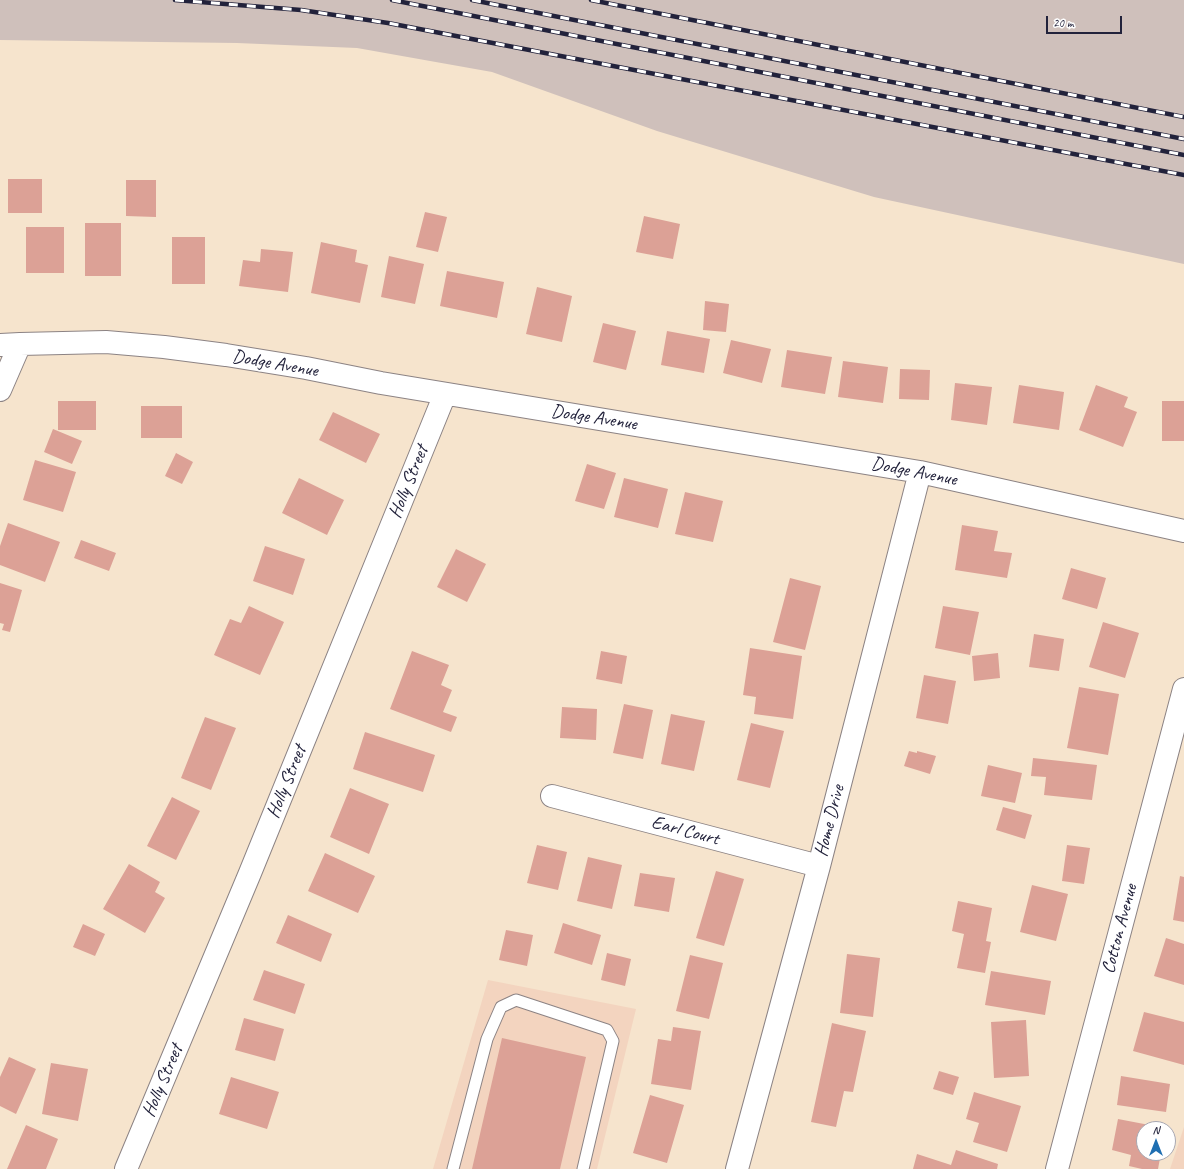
<!DOCTYPE html>
<style>
body{margin:0}
#map{position:relative;width:1184px;height:1169px;overflow:hidden;background:#f6e4cd;font-family:Caveat,sans-serif}
canvas{display:block}
.north{position:absolute;left:1136px;top:1121px;width:40px;height:40px;box-sizing:border-box;background:#fff;border:1px solid #a7a7b1;border-radius:50%;rotate:0deg;font-size:11px;font-weight:700;line-height:16px;text-align:center;color:#22223b}
.north::after{content:'';display:block;margin:auto;width:14px;height:18px;background:#1f6fb2;clip-path:polygon(50% 0,100% 100%,50% 72%,0 100%)}
.scale{position:absolute;left:1046px;top:16px;width:76px;height:18px;box-sizing:border-box;border:2px solid #22223b;border-top:0;padding-left:5px;font-size:12px;line-height:14px;white-space:nowrap;color:#22223b;-webkit-text-stroke:3px #fff;paint-order:stroke}
</style>
<div id="map">
<canvas width="1184" height="1169"></canvas>
<div class="north">N</div>
<div class="scale">20 m</div>
</div>
<script>
const g = document.querySelector('canvas').getContext('2d');
g.lineJoin = 'round';
function fill(path, color) {
  g.fillStyle = color;
  g.fill(path, 'evenodd');
}
function poly(rows) {
  const path = new Path2D();
  for (const r of rows) {
    path.moveTo(r[0], r[1]);
    for (let i = 2; i < r.length; i += 2) path.lineTo(r[i], r[i + 1]);
  }
  return path;
}
function trace(path, color, width, dash) {
  g.strokeStyle = color;
  g.lineWidth = width;
  g.lineCap = dash ? 'butt' : 'round';
  g.setLineDash(dash || []);
  g.stroke(path);
}
function label(font, color, halo, rows, align = 'center') {
  g.font = font + ' Caveat,sans-serif';
  g.lineWidth = 3;
  g.setLineDash([]);
  g.textBaseline = 'middle';
  g.strokeStyle = halo;
  g.fillStyle = color;
  for (const [text, x, y, turn = 0] of rows) {
    g.save();
    g.translate(x, y);
    g.rotate((+turn || 0) * Math.PI / 180);
    g.textAlign = isNaN(turn) ? turn : align;
    if (halo) g.strokeText(text, 0, 0);
    g.fillText(text, 0, 0);
    g.restore();
  }
}
fill(poly([
 [488,980,636,1009,597,1169,433,1169],
 [1184,1127,1184,1169,1170,1169]
]), '#f3d4bf');
fill(poly([
 [0,0,1184,0,1184,264,874,197,657,131,492,72,357,48,237,43,0,40]
]), '#cfc0bb');
fill(poly([
 [8,179,42,179,42,213,8,213],
 [126,180,156,180,156,217,126,216],
 [425,212,447,217,438,252,416,247],
 [644,216,680,224,673,259,636,252],
 [85,223,121,223,121,276,85,276],
 [26,227,64,227,64,273,26,273],
 [172,237,205,237,205,284,172,284],
 [321,242,357,250,355,262,368,265,360,303,311,293],
 [261,249,293,252,288,292,239,286,243,260,260,262],
 [389,256,424,264,415,304,381,297],
 [447,271,504,282,497,318,440,306],
 [537,287,572,296,562,342,526,334],
 [705,301,729,304,726,332,703,330],
 [603,323,636,331,626,370,593,362],
 [667,331,710,339,704,373,661,365],
 [731,340,771,349,762,383,723,373],
 [787,350,832,357,825,394,781,387],
 [843,361,888,367,883,403,838,397],
 [900,369,930,370,929,400,899,399],
 [955,383,992,387,987,425,951,420],
 [1019,385,1064,392,1059,430,1013,423],
 [1096,385,1128,397,1124,407,1137,412,1123,447,1079,430],
 [58,401,96,401,96,430,58,430],
 [1162,401,1184,401,1184,441,1162,441],
 [141,406,182,406,182,438,141,438],
 [333,412,380,434,366,463,319,440],
 [53,429,82,441,72,464,44,452],
 [176,453,193,462,182,484,165,476],
 [35,460,76,472,63,512,23,500],
 [587,464,616,473,604,509,575,501],
 [299,478,344,500,327,535,282,513],
 [624,478,668,489,658,528,614,517],
 [685,492,723,501,713,542,675,534],
 [8,523,60,542,45,582,0,565,0,546],
 [962,525,998,531,994,551,1012,553,1007,578,955,570],
 [81,540,116,553,109,571,74,558],
 [265,546,305,559,293,595,253,581],
 [456,549,486,564,467,602,437,587],
 [1071,568,1106,578,1097,609,1062,599],
 [790,578,821,586,805,650,773,642],
 [0,583,22,590,10,632,2,630,4,624,0,623],
 [249,606,284,622,260,675,214,655,230,619,241,623],
 [943,606,979,612,970,655,935,648],
 [1103,622,1139,633,1125,678,1089,667],
 [1034,634,1064,639,1059,671,1029,667],
 [750,648,802,656,793,719,754,714,756,697,743,695],
 [412,651,449,665,441,685,452,690,443,712,457,717,451,732,390,709],
 [601,651,627,656,622,684,596,679],
 [998,653,1000,678,974,681,972,656],
 [924,675,956,681,948,724,916,718],
 [1079,687,1119,694,1108,755,1067,748],
 [624,704,653,710,643,759,613,753],
 [562,707,597,709,596,740,560,738],
 [671,714,705,721,694,771,661,764],
 [205,717,236,728,211,790,181,778],
 [751,723,784,731,770,788,737,780],
 [365,732,435,755,423,792,353,769],
 [909,751,917,753,917,751,936,756,930,774,904,766],
 [1033,758,1097,765,1092,800,1044,795,1046,777,1031,776],
 [988,765,1022,773,1015,803,981,796],
 [350,788,389,804,369,854,330,837],
 [172,797,200,811,176,860,147,846],
 [1003,807,1032,815,1025,839,996,830],
 [537,845,567,852,558,890,527,883],
 [1067,845,1090,848,1084,884,1062,881],
 [325,853,375,876,358,913,308,891],
 [588,857,622,865,612,909,577,901],
 [129,864,160,882,155,892,165,898,145,933,103,909],
 [716,871,744,879,724,946,696,938],
 [640,873,675,878,669,912,634,906],
 [1180,876,1184,877,1184,922,1173,920],
 [1032,885,1068,894,1056,941,1020,932],
 [958,901,992,908,986,941,991,942,985,973,957,968,964,934,952,931],
 [288,915,332,934,321,962,276,943],
 [563,923,601,935,592,965,554,953],
 [83,924,105,934,95,956,73,947],
 [506,930,533,935,527,966,499,960],
 [1166,938,1184,944,1184,985,1154,976],
 [607,953,631,959,625,986,601,980],
 [847,954,880,958,873,1017,840,1013],
 [690,955,723,963,709,1019,676,1011],
 [264,970,305,984,295,1014,253,1000],
 [991,971,1051,981,1045,1015,985,1005],
 [1144,1012,1184,1022,1184,1065,1133,1051],
 [244,1018,284,1029,275,1061,235,1050],
 [1026,1020,1029,1076,994,1078,991,1022],
 [832,1023,866,1031,853,1092,844,1091,836,1127,811,1122],
 [673,1027,701,1031,691,1090,651,1084,658,1039,671,1041],
 [502,1038,586,1057,560,1169,472,1169],
 [9,1057,36,1069,16,1114,0,1106,0,1077],
 [51,1063,88,1069,78,1121,42,1114],
 [939,1071,959,1077,953,1095,933,1089],
 [1121,1076,1170,1084,1166,1112,1117,1105],
 [231,1077,279,1092,267,1129,219,1114],
 [974,1092,1021,1106,1007,1152,973,1142,979,1123,966,1119],
 [650,1095,684,1105,667,1163,633,1153],
 [1118,1119,1165,1128,1144,1129,1144,1153,1161,1153,1158,1169,1142,1169,1129,1166,1131,1155,1112,1150],
 [26,1125,58,1139,46,1169,7,1169],
 [956,1150,998,1164,997,1169,913,1169,917,1154,951,1165]
]), '#dca196');
const service = poly([
 [453,1169,487,1039,501,1007,516,1000,607,1030,613,1041,583,1169]
]);
const minor = poly([
 [0,345,20,344,106,342,164,347,226,355,306,368,381,383,920,472,1184,531],
 [0,390,20,344],
 [552,796,819,866],
 [126,1169,250,873,445,394],
 [737,1169,819,866,920,472],
 [1057,1169,1184,689]
]);
trace(service, '#8c8384', 13);
trace(minor, '#8c8384', 24);
trace(service, '#fff', 11);
trace(minor, '#fff', 22);
const rail = poly([
 [175,0,301,10,388,23,1184,175],
 [392,0,1184,155],
 [472,0,1184,139],
 [591,0,1184,117]
]);
trace(rail, '#22223b', 4.5);
trace(rail, '#fff', 3, [9]);
label('19px', '#22223b', '#fff', [
 ["Dodge Avenue",275,364,10],
 ["Dodge Avenue",594,418,9],
 ["Dodge Avenue",914,472,11],
 ["Holly Street",409,482,-68],
 ["Holly Street",287,782,-68],
 ["Home Drive",830,821,-76],
 ["Earl Court",685,831,15],
 ["Cotton Avenue",1120,929,-75],
 ["Holly Street",163,1081,-67]
]);
</script>
